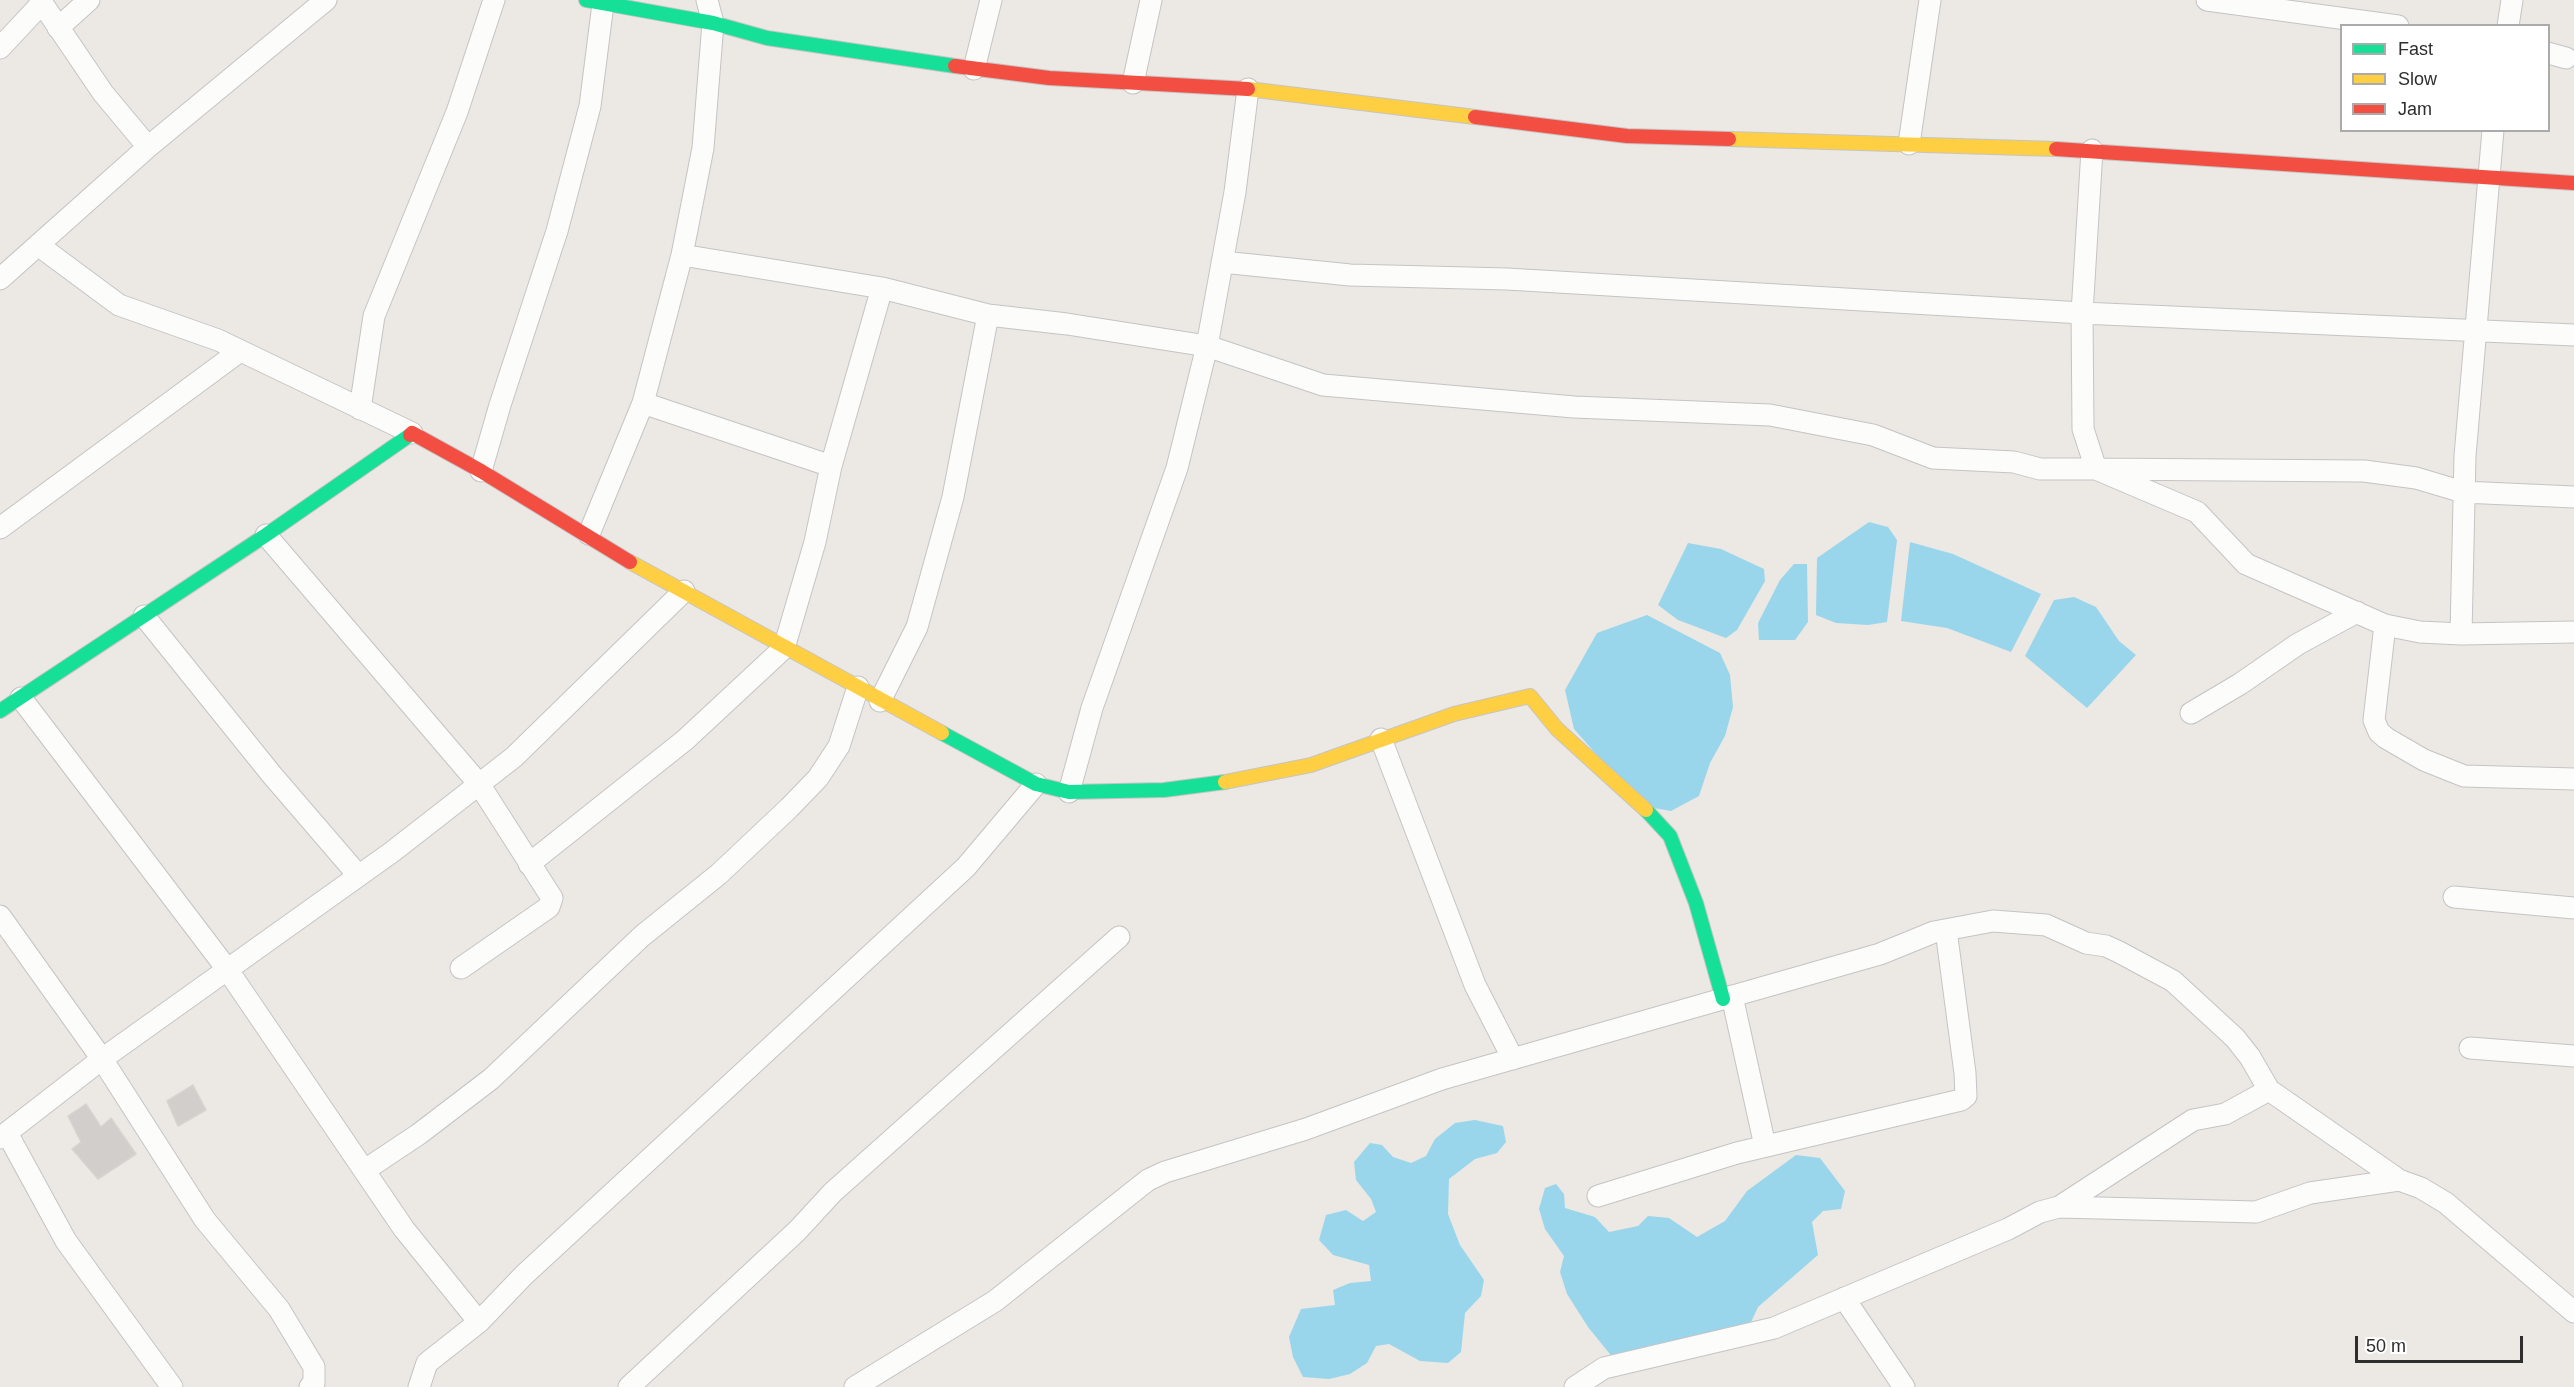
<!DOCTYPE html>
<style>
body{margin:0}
#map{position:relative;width:2574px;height:1387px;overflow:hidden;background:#ece8e4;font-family:Helvetica,sans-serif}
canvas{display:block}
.legend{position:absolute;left:2340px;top:24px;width:210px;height:108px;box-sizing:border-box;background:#fff;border:2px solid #ababab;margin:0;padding:8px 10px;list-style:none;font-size:18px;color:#2e2e2e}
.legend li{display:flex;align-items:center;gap:12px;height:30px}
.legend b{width:30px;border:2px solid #ababab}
.scale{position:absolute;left:2355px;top:1336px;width:168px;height:27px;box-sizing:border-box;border:3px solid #2e2e2e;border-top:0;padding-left:8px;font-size:18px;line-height:21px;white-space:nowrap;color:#2e2e2e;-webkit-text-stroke:4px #fff;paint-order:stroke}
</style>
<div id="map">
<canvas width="2574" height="1387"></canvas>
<ul class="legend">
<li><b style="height:8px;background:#16e098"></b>Fast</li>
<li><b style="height:8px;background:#ffcf43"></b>Slow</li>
<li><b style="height:8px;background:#f24e42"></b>Jam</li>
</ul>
<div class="scale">50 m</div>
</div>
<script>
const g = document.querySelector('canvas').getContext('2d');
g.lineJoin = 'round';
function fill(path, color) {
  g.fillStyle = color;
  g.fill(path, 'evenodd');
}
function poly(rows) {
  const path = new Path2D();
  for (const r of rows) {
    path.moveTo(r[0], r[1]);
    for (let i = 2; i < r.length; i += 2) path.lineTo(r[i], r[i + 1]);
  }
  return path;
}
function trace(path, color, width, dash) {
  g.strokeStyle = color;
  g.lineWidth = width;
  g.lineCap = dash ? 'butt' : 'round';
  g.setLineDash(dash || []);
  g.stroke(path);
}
fill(poly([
 [1869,522,1888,527,1897,540,1887,622,1868,625,1836,623,1816,615,1817,558],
 [1910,542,1953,554,2041,594,2011,652,1947,628,1901,621],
 [1688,543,1721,549,1764,569,1765,581,1737,630,1726,638,1678,620,1658,605],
 [1794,564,1807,564,1808,622,1795,640,1759,640,1758,623,1780,580],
 [2074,597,2096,607,2119,641,2136,655,2087,708,2025,656,2054,600],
 [1647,615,1720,653,1730,675,1733,707,1725,736,1710,763,1699,796,1671,811,1642,806,1574,729,1565,690,1597,633],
 [1475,1120,1503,1126,1506,1142,1497,1153,1475,1159,1449,1179,1448,1214,1460,1245,1484,1280,1481,1296,1465,1313,1461,1352,1448,1363,1420,1361,1389,1344,1376,1346,1367,1363,1350,1374,1329,1379,1303,1377,1293,1357,1289,1337,1301,1309,1335,1305,1333,1290,1350,1283,1371,1281,1369,1265,1333,1255,1319,1240,1326,1215,1346,1210,1363,1221,1376,1212,1371,1199,1356,1180,1354,1162,1370,1143,1382,1145,1393,1157,1411,1163,1426,1156,1435,1139,1455,1123],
 [1796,1155,1820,1158,1845,1191,1841,1209,1823,1211,1812,1222,1818,1255,1758,1307,1746,1333,1676,1363,1651,1354,1622,1369,1588,1327,1567,1294,1560,1272,1564,1256,1545,1229,1539,1209,1545,1188,1556,1184,1564,1194,1565,1208,1595,1217,1609,1232,1638,1226,1648,1216,1669,1218,1697,1237,1725,1221,1747,1191]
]), '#99d6ec');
const building = poly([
 [193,1085,206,1110,178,1126,167,1101,193,1085],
 [86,1104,101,1127,111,1118,136,1154,98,1179,72,1149,81,1142,68,1116,86,1104]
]);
fill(building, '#d1cecb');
trace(building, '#d7d4d0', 1.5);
const street = poly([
 [40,0,103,93,148,147],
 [2207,0,2398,26],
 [2508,26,2512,0],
 [58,28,89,0],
 [0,48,42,3],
 [2548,53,2566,58],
 [974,69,991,0],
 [1133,83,1151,0],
 [1909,144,1930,0],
 [2092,150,2082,313,2083,429,2096,469,2364,471,2416,478,2463,492,2574,497],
 [38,245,119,305,218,340,412,433],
 [682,255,882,288,988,315,1067,324,1207,346,1323,385,1574,407,1770,415,1873,435,1933,458,2014,462,2040,469,2096,469,2197,512,2246,564,2385,625,2420,632,2461,634,2574,632],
 [1222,262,1350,275,1507,279,2082,313,2574,335],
 [0,279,148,147,326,0],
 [643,403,831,466],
 [360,409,374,316,457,112,494,0],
 [481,471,500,405,557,231,590,106,603,4],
 [0,528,240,351],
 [589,534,643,403,682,255,703,148,713,23,707,0],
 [266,535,479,784,552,898,549,907,461,968],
 [144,616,272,775,358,875],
 [2385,625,2374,720,2379,732,2386,738,2424,760,2464,776,2574,779],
 [2461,634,2465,456,2493,130],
 [21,698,227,969,404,1229,479,1322],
 [880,701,917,627,930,580,953,497,988,315],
 [2191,713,2240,684,2298,644,2357,612],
 [1381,739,1475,985,1513,1059],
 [1069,792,1092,708,1177,468,1207,346,1235,192,1248,89],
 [529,864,685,740,784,648,815,542,831,466,882,288],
 [2454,897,2574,908],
 [0,916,102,1059,205,1220,279,1309,314,1367,314,1383,310,1387],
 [1732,996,1765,1146],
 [2470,1048,2574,1056],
 [7,1133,66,1241,172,1387],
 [0,1138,102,1059,392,852,514,757,684,591],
 [365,1170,419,1134,491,1079,642,936,719,874,789,808,818,778,839,746,858,687],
 [1598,1196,1737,1153,1961,1100,1966,1096,1965,1073,1946,930],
 [2059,1207,2193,1120,2225,1114,2269,1090],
 [1844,1298,1904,1387],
 [419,1387,427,1363,479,1322,524,1275,966,867,1036,784],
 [629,1387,797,1231,833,1192,1119,937],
 [855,1387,995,1301,1148,1180,1165,1172,1306,1129,1442,1079,1880,954,1934,932,1993,921,2046,925,2086,943,2106,946,2119,952,2173,981,2235,1038,2250,1057,2269,1090,2399,1180,2421,1188,2446,1203,2574,1312],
 [1575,1387,1604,1368,1774,1328,2008,1229,2040,1212,2059,1207,2256,1212,2310,1193,2399,1180]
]);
const fast = poly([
 [586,0,713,23,767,38,955,66],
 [0,711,266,535,410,435],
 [942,733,1036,784,1069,792,1164,790,1225,782],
 [1646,810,1670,836,1696,903,1723,999]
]);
const slow = poly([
 [1248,89,1475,117],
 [1729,139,2056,149],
 [630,562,942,733],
 [1225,782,1311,765,1454,714,1530,696,1557,729,1646,810]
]);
const jam = poly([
 [955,66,1049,78,1248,89],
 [1475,117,1627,136,1729,139],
 [2056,149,2574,183],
 [410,435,412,433,481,471,630,562]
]);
trace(street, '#c5c4c5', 23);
trace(fast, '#c5c4c5', 16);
trace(slow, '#c5c4c5', 16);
trace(jam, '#c5c4c5', 16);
trace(street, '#fcfcfb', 21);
trace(fast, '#16e098', 14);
trace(slow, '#ffcf43', 14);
trace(jam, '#f24e42', 14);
</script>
